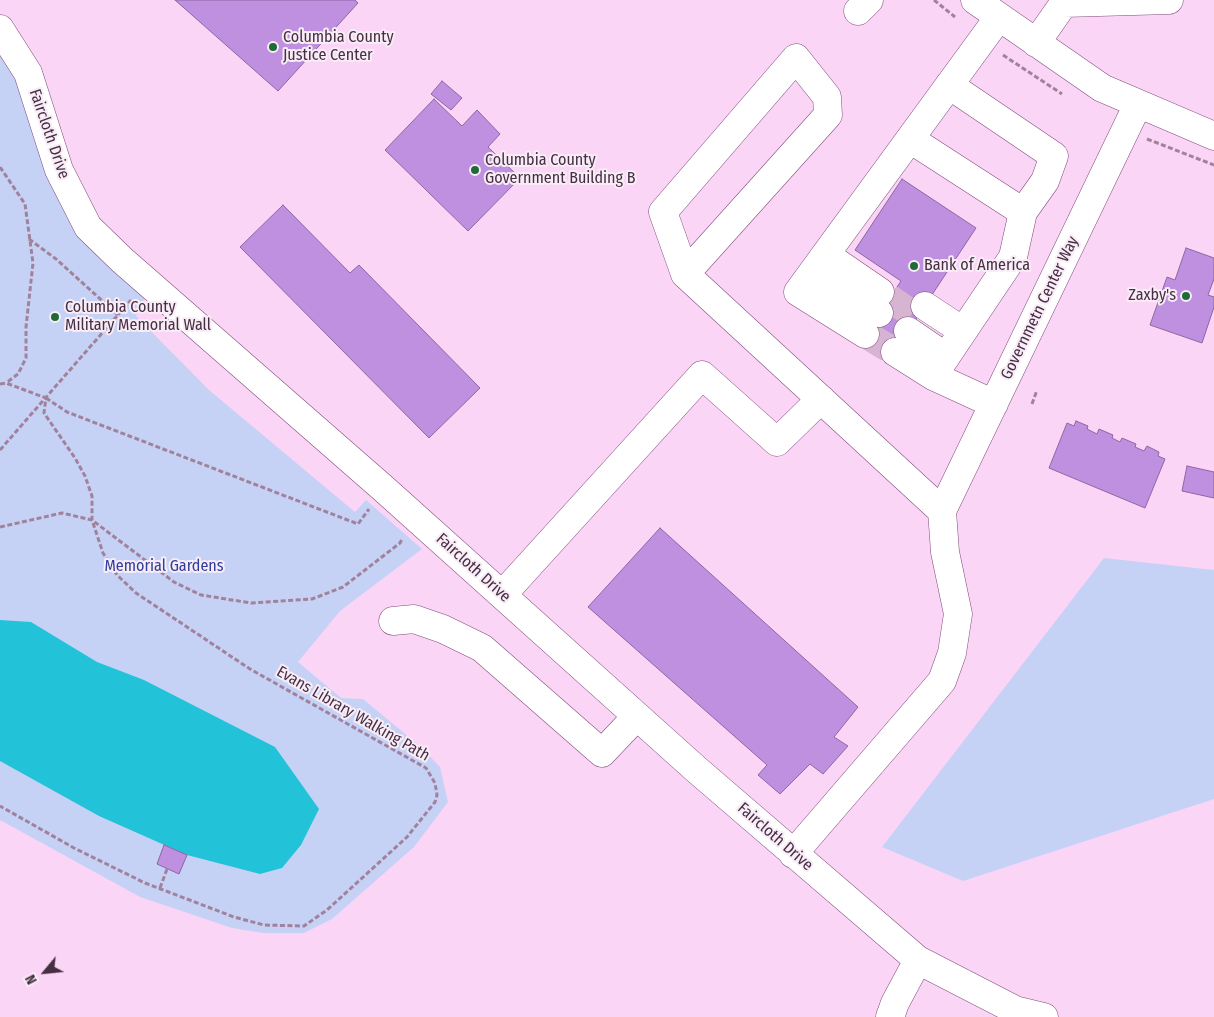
<!DOCTYPE html>
<style>
body{margin:0}
#map{position:relative;width:1214px;height:1017px;overflow:hidden;background:#fbd5f6;font-family:"Fira Sans Condensed",sans-serif}
canvas{display:block}
.north{position:absolute;left:20px;top:947px;width:50px;height:50px;-webkit-text-stroke:4px #f8ecf6;paint-order:stroke;rotate:242deg;font-size:14px;font-weight:700;line-height:20px;text-align:center;color:#462e43}
.north::after{content:'';display:block;margin:auto;width:18px;height:22px;background:#462e43;clip-path:polygon(50% 0,100% 100%,50% 72%,0 100%)}
</style>
<div id="map">
<canvas width="1214" height="1017"></canvas>
<div class="north">N</div>
</div>
<script>
const g = document.querySelector('canvas').getContext('2d');
g.lineJoin = 'round';
function fill(path, color) {
  g.fillStyle = color;
  g.fill(path, 'evenodd');
}
function poly(rows) {
  const path = new Path2D();
  for (const r of rows) {
    path.moveTo(r[0], r[1]);
    for (let i = 2; i < r.length; i += 2) path.lineTo(r[i], r[i + 1]);
  }
  return path;
}
function trace(path, color, width, dash) {
  g.strokeStyle = color;
  g.lineWidth = width;
  g.lineCap = dash ? 'butt' : 'round';
  g.setLineDash(dash || []);
  g.stroke(path);
}
function label(font, color, halo, rows, align = 'center') {
  g.font = font + ' "Fira Sans Condensed",sans-serif';
  g.lineWidth = 4;
  g.setLineDash([]);
  g.textBaseline = 'middle';
  g.strokeStyle = halo;
  g.fillStyle = color;
  for (const [text, x, y, turn = 0] of rows) {
    g.save();
    g.translate(x, y);
    g.rotate((+turn || 0) * Math.PI / 180);
    g.textAlign = isNaN(turn) ? turn : align;
    if (halo) g.strokeText(text, 0, 0);
    g.fillText(text, 0, 0);
    g.restore();
  }
}
fill(poly([
 [0,48,18,73,50,182,68,219,145,298,136,316,209,390,355,512,366,500,422,549,340,611,298,662,341,698,363,699,422,748,440,767,448,802,414,847,332,919,304,933,263,933,232,928,140,897,0,820],
 [1104,558,1214,570,1214,799,963,881,882,847]
]), '#c6d2f5');
fill(poly([
 [0,620,31,622,97,662,144,680,275,747,319,809,301,845,282,868,260,874,187,855,99,816,0,761]
]), '#22c2d9');
const building = poly([
 [175,0,355,0,358,3,278,91,175,0],
 [442,81,462,98,451,110,431,94,442,81],
 [434,99,462,126,477,110,500,134,488,147,520,178,468,231,385,150,434,99],
 [902,179,976,228,889,360,861,341,901,281,855,250,902,179],
 [283,205,350,273,359,265,480,388,429,438,240,247,283,205],
 [1186,248,1214,258,1214,279,1208,295,1214,297,1214,307,1202,343,1150,325,1167,277,1175,280,1186,248],
 [1076,421,1088,426,1087,429,1097,434,1099,429,1113,435,1112,438,1120,442,1122,438,1136,444,1135,447,1144,451,1147,446,1159,452,1158,456,1165,459,1145,508,1049,468,1067,423,1074,426,1076,421],
 [1187,466,1214,472,1214,498,1182,491,1187,466],
 [660,528,858,707,834,737,848,746,823,774,810,764,780,794,758,775,767,765,588,607,660,528],
 [164,845,187,855,179,874,157,864,164,845]
]);
fill(building, '#bf8fe0');
trace(building, '#8b67a4', 1);
trace(poly([
 [889,298,917,317],
 [865,334,895,352]
]), '#d7b4d2', 28, [28, 14]);
const minor = poly([
 [975,0,1102,88,1214,136],
 [858,11,869,0],
 [0,29,28,73,59,170,88,227,122,260,384,489,697,770,918,960,1015,1010,1044,1017],
 [1036,43,1064,3,1169,0],
 [910,139,1023,212,1045,181,1054,156,949,85],
 [826,255,880,292],
 [814,271,879,313],
 [685,274,828,115,827,97,796,58,663,212,685,274,942,511,945,552,958,614,952,653,942,681,793,854],
 [925,306,963,331],
 [908,331,946,357],
 [865,334,798,292,999,17],
 [895,352,933,376],
 [994,404,933,376,1013,257,1023,212],
 [942,511,1138,104],
 [503,594,702,375,777,442,821,399],
 [393,621,414,619,443,629,482,648,602,753,637,716],
 [890,1017,895,1003,918,960]
]);
trace(minor, '#814b7c', 29);
trace(poly([
 [934,0,955,17],
 [1003,55,1062,94],
 [1147,139,1214,165],
 [0,167,25,204,33,263,26,327,26,358,18,374,6,383],
 [29,239,56,259,118,315],
 [0,384,6,383,46,398,44,413,75,458,85,476,92,496,92,520,103,553,117,575,136,593,250,669,426,768,435,783,437,795,435,802,407,837,327,910,304,926,264,925,234,917,145,883,74,848,0,806],
 [46,398,67,412,358,524,369,509],
 [1032,404,1037,390],
 [0,450,131,300],
 [0,527,62,513,92,520,174,582,201,595,251,603,312,599,343,587,400,543,402,539],
 [160,888,167,869]
]), '#a1829d', 3, [5, 2.5]);
trace(minor, '#fff', 28);
for (const [x, y, r, color] of [
 [273,47,5,"#206a38"],
 [475,170,5,"#206a38"],
 [914,266,5,"#206a38"],
 [1186,296,5,"#206a38"],
 [55,317,5,"#206a38"]
]) {
  const dot = new Path2D();
  dot.arc(x, y, r, 0, 2 * Math.PI);
  g.fillStyle = color;
  g.fill(dot);
  trace(dot, '#f8ecf6', 2);
}
label('16px', '#462e43', '#f8ecf6', [
 ["Columbia County",283,38],
 ["Justice Center",283,56],
 ["Columbia County",485,161],
 ["Government Building B",485,179],
 ["Bank of America",924,266],
 ["Zaxby's",1176,296,"right"],
 ["Columbia County",65,308],
 ["Military Memorial Wall",65,326]
], 'left');
label('16px', '#462e43', '#f8ecf6', [
 ["Faircloth Drive",49,134,71],
 ["Governmetn Center Way",1040,308,-64],
 ["Faircloth Drive",473,568,42],
 ["Evans Library Walking Path",353,714,30],
 ["Faircloth Drive",775,837,41]
]);
label('16px', '#2d3e9c', '#f8ecf6', [
 ["Memorial Gardens",164,567]
]);
</script>
